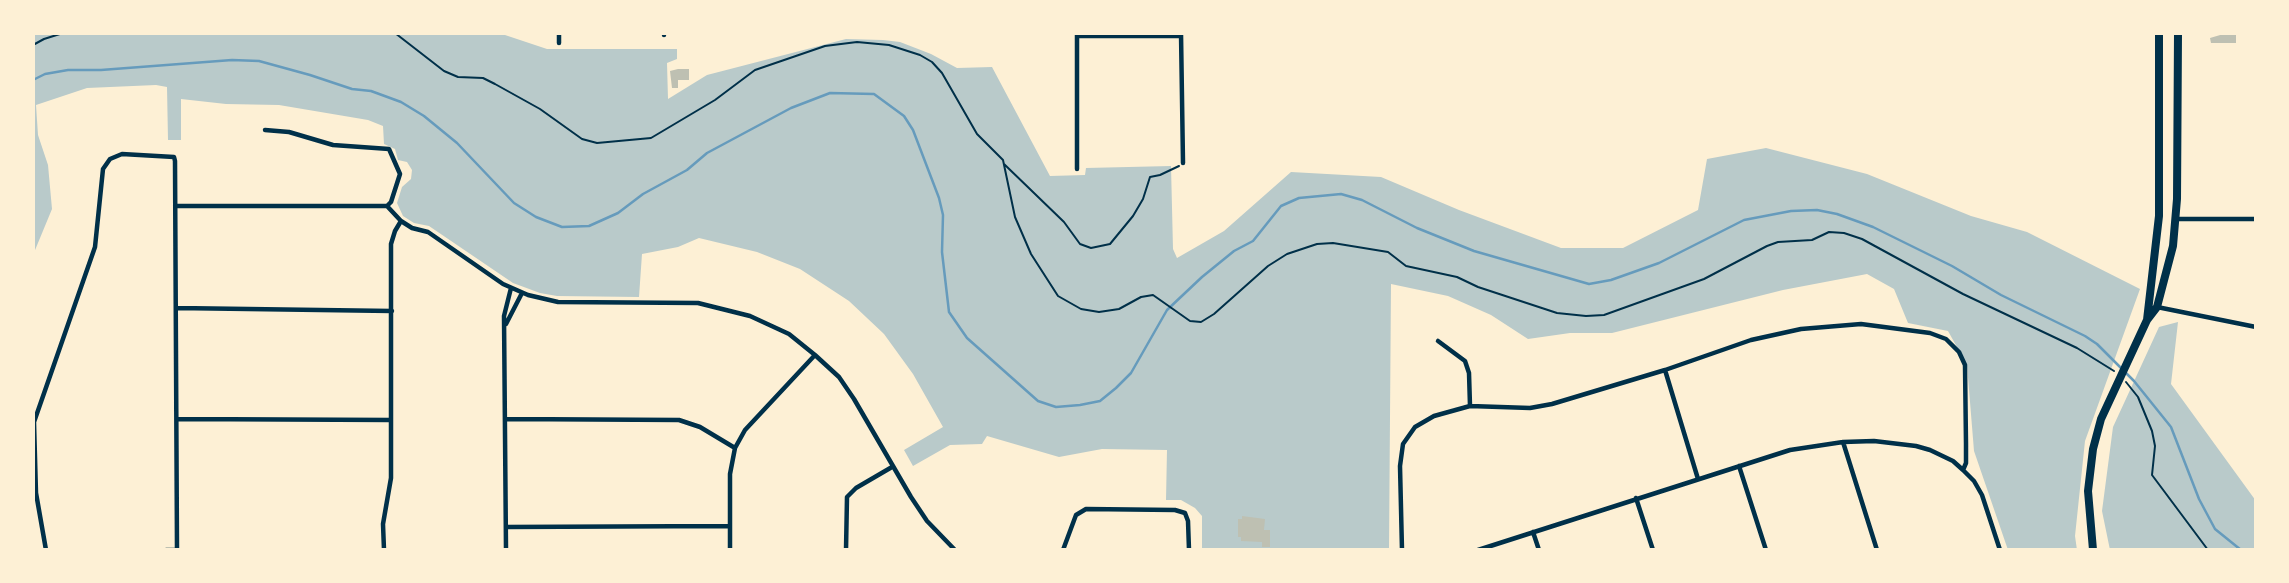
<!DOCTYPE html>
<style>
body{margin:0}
#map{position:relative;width:2289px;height:583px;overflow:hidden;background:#fdf0d5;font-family:Spectral,serif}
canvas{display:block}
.frame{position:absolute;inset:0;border:35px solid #fdf0d5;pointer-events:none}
</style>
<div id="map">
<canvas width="2289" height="583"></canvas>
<div class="frame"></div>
</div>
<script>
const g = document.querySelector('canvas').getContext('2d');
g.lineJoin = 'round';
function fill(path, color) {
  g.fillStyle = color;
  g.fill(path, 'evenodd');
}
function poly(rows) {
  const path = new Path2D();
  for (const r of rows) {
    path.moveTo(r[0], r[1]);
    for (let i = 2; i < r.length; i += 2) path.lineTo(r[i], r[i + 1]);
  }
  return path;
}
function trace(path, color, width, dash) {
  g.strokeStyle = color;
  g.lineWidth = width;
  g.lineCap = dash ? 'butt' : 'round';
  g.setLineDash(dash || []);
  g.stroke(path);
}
fill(poly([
 [33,33,499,33,547,49,677,49,677,59,667,63,668,99,707,75,846,39,883,40,900,42,931,54,957,68,992,67,1050,176,1085,175,1086,168,1171,166,1173,249,1177,258,1224,231,1291,172,1381,177,1459,210,1561,248,1623,248,1698,210,1707,159,1766,148,1867,174,1971,216,2027,232,2140,289,2085,441,2075,536,2077,550,2008,550,1974,451,1967,365,1948,331,1908,323,1894,289,1867,274,1783,290,1612,333,1570,333,1528,339,1491,315,1448,296,1391,284,1389,550,1202,550,1202,516,1195,508,1181,500,1166,500,1167,450,1102,449,1059,457,987,436,982,444,950,445,913,466,904,450,943,427,913,374,884,334,849,301,800,269,757,252,699,238,678,247,642,254,639,297,557,296,540,293,513,283,429,226,414,223,403,216,397,203,402,187,411,179,412,170,407,162,398,160,395,149,384,144,383,126,368,120,279,105,226,104,181,99,181,140,168,140,167,87,156,85,87,88,36,105,38,135,48,165,52,209,33,255],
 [2178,322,2171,384,2256,501,2256,550,2110,550,2102,511,2113,427,2159,327]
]), '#b9caca');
trace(poly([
 [33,80,45,74,68,70,101,70,232,60,259,61,310,75,352,89,371,91,401,102,424,116,457,143,514,203,536,217,562,227,589,226,618,213,643,194,687,170,707,153,791,108,830,93,874,94,904,116,913,130,939,198,943,215,942,252,949,312,967,338,1038,401,1056,407,1080,405,1100,401,1116,388,1131,373,1167,310,1202,277,1234,251,1253,241,1281,206,1299,198,1341,194,1362,200,1417,228,1474,251,1589,284,1611,280,1659,263,1744,220,1791,211,1817,210,1837,214,1873,227,1952,266,2001,295,2085,336,2097,344,2134,381,2171,427,2199,499,2215,529,2241,550]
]), '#669bbc', 2.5);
fill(poly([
 [2227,33,2236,33,2236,43,2211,43,2210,38],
 [678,69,689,69,689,80,678,80,678,88,672,88,670,71],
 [1242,516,1265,519,1264,530,1270,530,1270,547,1262,547,1262,542,1241,541,1241,537,1238,537,1238,519,1242,519]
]), '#bec0b2');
trace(poly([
 [395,33,444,71,458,77,483,78,495,84,540,109,582,139,597,143,651,138,715,100,755,70,825,46,857,42,889,45,920,55,932,62,942,73,977,134,1003,160,1015,217,1031,254,1058,296,1081,309,1099,312,1119,309,1141,297,1153,295,1190,321,1201,322,1214,314,1268,266,1287,254,1317,244,1333,243,1388,252,1406,266,1457,277,1478,287,1557,313,1586,316,1604,315,1704,279,1767,246,1778,242,1812,240,1829,232,1844,233,1862,239,1963,294,2077,348,2114,371],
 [33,45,44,39,63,33],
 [1004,164,1064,222,1080,244,1091,248,1110,244,1133,216,1143,199,1150,177,1160,175,1179,166],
 [2126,382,2138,397,2152,431,2155,446,2152,475,2208,550]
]), '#003049', 2);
trace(poly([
 [559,33,559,43],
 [664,33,664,35],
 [1077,33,1077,169],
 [1181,33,1183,163],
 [1077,36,1181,36],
 [265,130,289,132,333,145,389,149,400,174,391,202,387,206,401,221,395,231,391,244,391,478,383,524,384,550],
 [176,206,387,206],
 [2176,219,2256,219],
 [401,221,412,228,428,232,503,284,528,295,558,302,698,303,750,316,789,334,815,355,839,377,854,399,911,497,927,521,955,550],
 [2157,307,2256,327],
 [176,308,392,311],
 [506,324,522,293],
 [1438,341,1465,361,1469,373,1470,406],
 [1665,370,1698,479],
 [177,419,391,420],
 [506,419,679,420,700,427,735,448],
 [1843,442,1877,550],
 [1739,466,1766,550],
 [1636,498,1653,550],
 [506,527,729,526],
 [1533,532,1539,550],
 [46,550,36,493,34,422,95,247,103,169,110,159,122,154,174,157,175,161,177,550],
 [166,550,177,550],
 [506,550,504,316,511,288],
 [730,550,730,474,735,448,745,430,815,355],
 [846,550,847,497,856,488,892,467],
 [1063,550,1076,515,1086,509,1175,510,1185,513,1188,521,1189,550],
 [1402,550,1400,466,1403,444,1415,427,1434,416,1470,406,1530,408,1552,404,1665,370,1751,340,1801,329,1861,324,1930,333,1946,339,1959,352,1965,365,1966,444,1966,463,1963,470],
 [1478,550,1790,450,1843,442,1874,441,1916,446,1930,450,1953,461,1963,470,1974,481,1982,495,2000,550]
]), '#003049', 4.5);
trace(poly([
 [2147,320,2159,216,2159,33],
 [2093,550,2088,491,2093,449,2101,419,2147,320,2157,307,2173,246,2177,199,2178,33]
]), '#003049', 8);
</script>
